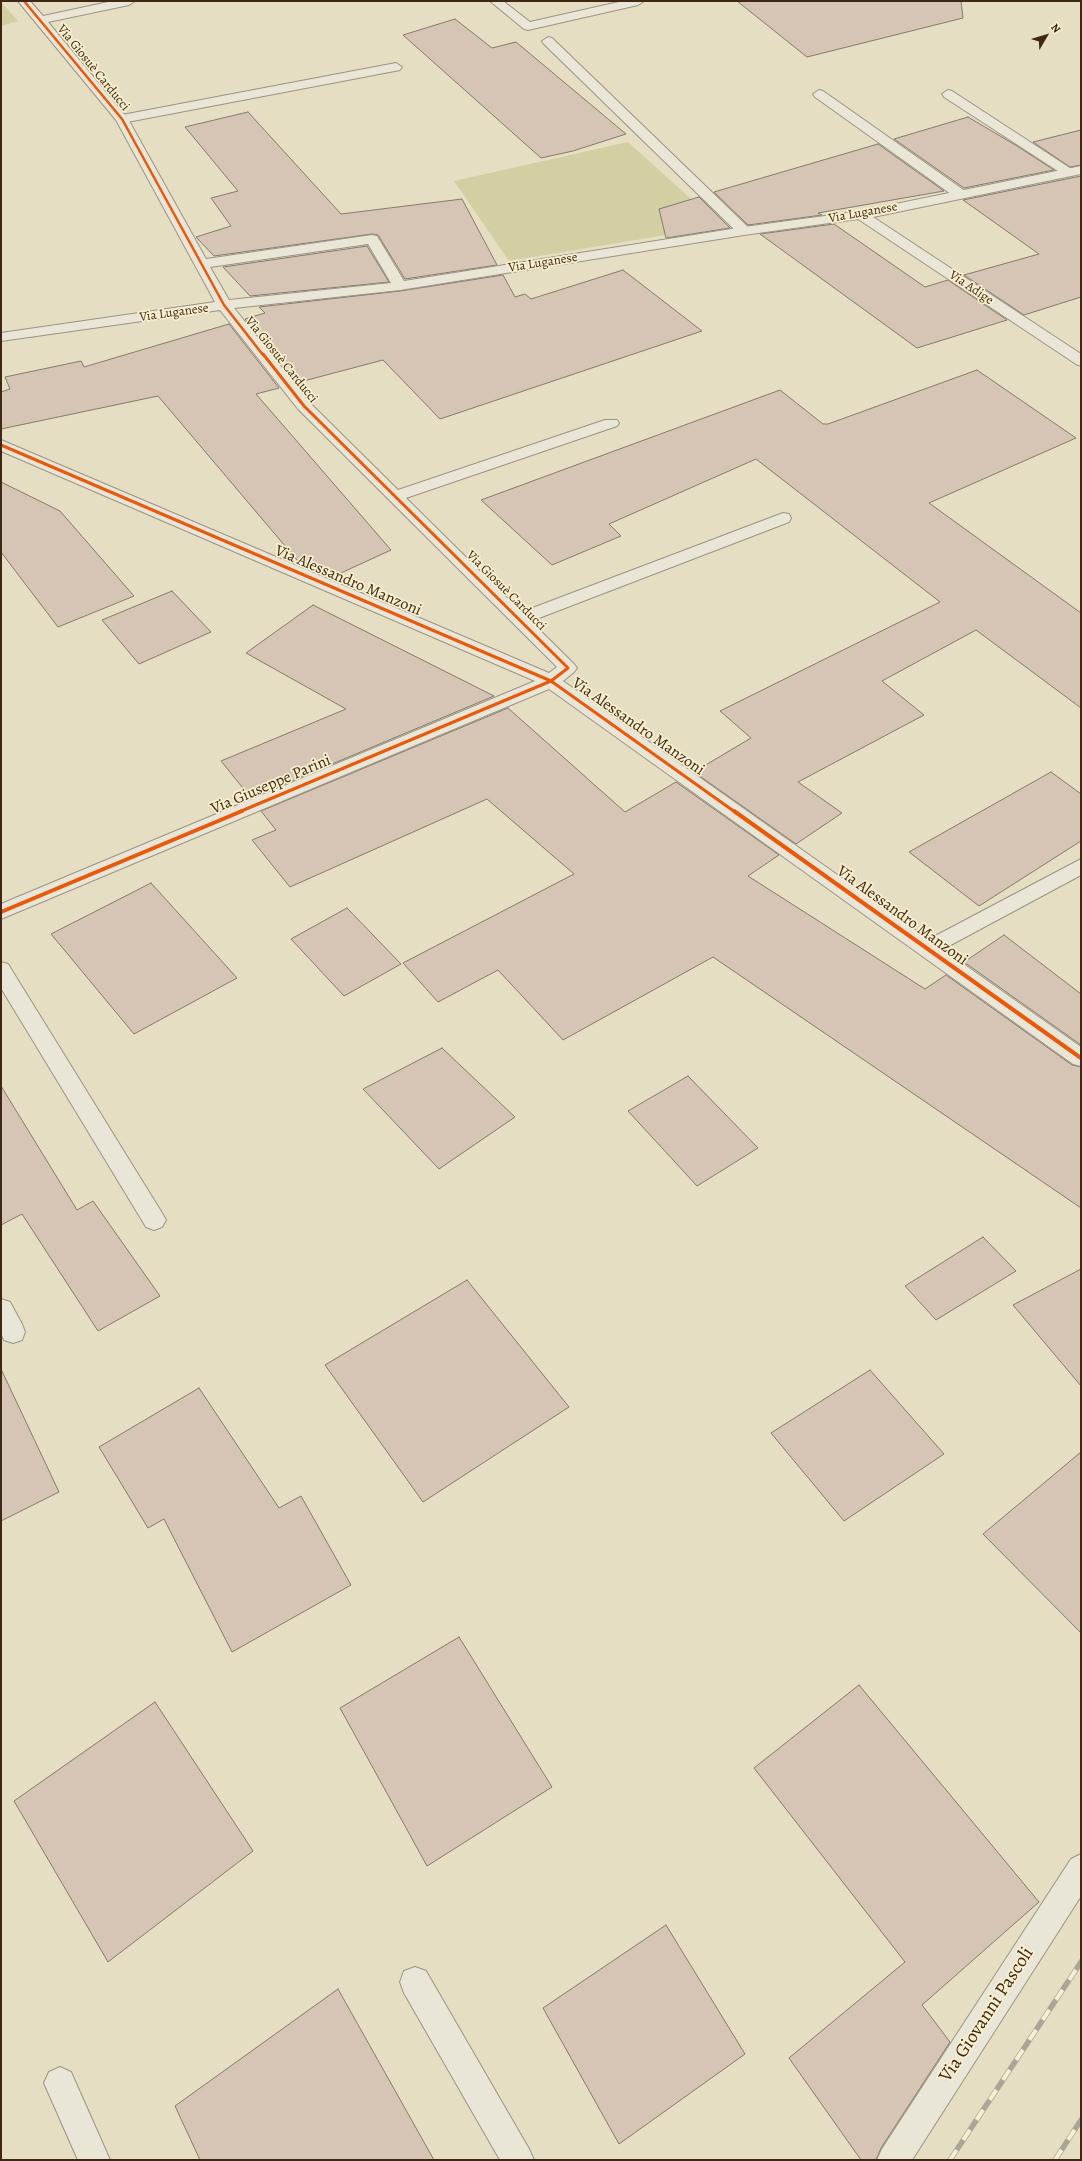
<!DOCTYPE html>
<meta charset="utf-8">
<style>
body{margin:0}
#map{position:relative;width:1082px;height:2161px;overflow:hidden;background:#e6dec3;font-family:Alegreya,serif}
canvas{display:block}
.frame{position:absolute;inset:0;border:2px solid #3e2814;pointer-events:none}
.north{position:absolute;left:1026px;top:16px;width:40px;height:40px;-webkit-text-stroke:3px #f8efce;paint-order:stroke;rotate:52deg;font-size:11px;font-weight:700;line-height:16px;text-align:center;color:#3e2814}
.north::after{content:'';display:block;margin:auto;width:14px;height:18px;background:#3e2814;clip-path:polygon(50% 0,100% 100%,50% 72%,0 100%)}
</style>
<div id="map">
<canvas width="1082" height="2161"></canvas>
<div class="frame"></div>
<div class="north">N</div>
</div>
<script>
const g = document.querySelector('canvas').getContext('2d');
g.lineJoin = 'round';
function fill(path, color) {
  g.fillStyle = color;
  g.fill(path, 'evenodd');
}
function poly(rows) {
  const path = new Path2D();
  for (const r of rows) {
    path.moveTo(r[0], r[1]);
    for (let i = 2; i < r.length; i += 2) path.lineTo(r[i], r[i + 1]);
  }
  return path;
}
function trace(path, color, width, dash) {
  g.strokeStyle = color;
  g.lineWidth = width;
  g.lineCap = dash ? 'butt' : 'round';
  g.setLineDash(dash || []);
  g.stroke(path);
}
function label(font, color, halo, rows, align = 'center') {
  g.font = font + ' Alegreya,serif';
  g.lineWidth = 3.5;
  g.setLineDash([]);
  g.textBaseline = 'middle';
  g.strokeStyle = halo;
  g.fillStyle = color;
  for (const [text, x, y, turn = 0] of rows) {
    g.save();
    g.translate(x, y);
    g.rotate((+turn || 0) * Math.PI / 180);
    g.textAlign = isNaN(turn) ? turn : align;
    if (halo) g.strokeText(text, 0, 0);
    g.fillText(text, 0, 0);
    g.restore();
  }
}
fill(poly([
 [1,2,18,21,1,26],
 [628,142,721,226,509,261,454,181]
]), '#d2cfa3');
const building = poly([
 [737,1,961,1,963,18,807,57,737,1],
 [455,19,492,48,516,42,626,134,573,151,541,158,403,35,455,19],
 [248,112,341,214,462,199,497,265,405,279,378,235,372,234,214,256,196,237,231,226,211,198,238,191,185,127,248,112],
 [968,117,1017,146,1054,170,964,188,894,139,968,117],
 [1081,130,1081,165,1070,167,1033,142,1081,130],
 [878,144,944,191,818,213,822,215,748,225,714,192,878,144],
 [1081,176,1081,297,1024,315,964,275,1039,254,963,200,1081,176],
 [699,197,730,228,666,238,659,209,699,197],
 [834,224,925,287,948,280,1007,320,917,348,760,234,834,224],
 [367,246,389,282,250,296,223,267,367,246],
 [623,270,702,331,440,419,383,360,296,383,245,319,265,313,259,307,400,291,503,275,515,297,525,294,531,299,623,270],
 [229,324,279,388,256,394,391,550,330,578,302,566,158,396,1,429,1,392,10,389,5,377,81,361,84,367,229,324],
 [977,370,1076,438,929,503,1081,613,1081,708,976,630,882,681,924,715,798,782,842,813,796,844,694,772,751,738,720,711,940,602,756,459,609,524,621,536,552,565,481,500,780,390,823,424,828,424,977,370],
 [1,482,60,511,134,596,58,627,1,552,1,482],
 [172,591,211,632,139,664,102,620,172,591],
 [313,605,494,696,251,798,221,761,346,709,246,653,313,605],
 [508,708,625,812,676,782,779,855,748,876,925,989,946,975,1072,1065,1081,1067,1081,1208,713,957,563,1040,498,970,438,1002,403,963,574,874,487,799,290,887,252,840,276,830,261,811,508,708],
 [1051,772,1081,794,1081,841,979,906,909,852,1051,772],
 [151,883,237,978,134,1034,51,934,151,883],
 [347,908,401,964,344,996,291,939,347,908],
 [1004,935,1081,994,1081,1045,964,962,1004,935],
 [442,1048,515,1117,439,1169,363,1089,442,1048],
 [688,1076,758,1148,697,1186,628,1111,688,1076],
 [1,1086,77,1210,93,1201,160,1296,98,1331,22,1214,1,1225,1,1086],
 [983,1237,1016,1271,936,1320,905,1286,983,1237],
 [1081,1269,1081,1386,1013,1305,1081,1269],
 [467,1280,569,1407,423,1502,325,1365,467,1280],
 [1,1369,59,1492,1,1521,1,1369],
 [870,1370,944,1454,844,1521,771,1433,870,1370],
 [199,1388,279,1508,301,1496,351,1585,232,1652,164,1519,148,1528,99,1447,199,1388],
 [1081,1452,1081,1633,983,1534,1081,1452],
 [459,1637,552,1787,427,1866,340,1708,459,1637],
 [859,1685,1039,1902,922,2005,950,2042,881,2148,876,2160,861,2160,789,2058,905,1962,754,1768,859,1685],
 [155,1702,253,1851,108,1962,14,1801,155,1702],
 [666,1925,745,2054,619,2144,543,2008,666,1925],
 [338,1989,434,2160,200,2160,175,2106,338,1989]
]);
fill(building, '#d6c5b5');
trace(building, '#827a6a', 1);
const lane = poly([
 [548,37,552,38,749,228,751,231,749,234,739,234,544,44,542,41,548,37],
 [396,63,402,67,400,70,122,123,116,119,122,115,396,63],
 [819,90,823,91,965,191,967,194,965,197,955,197,815,97,813,94,819,90],
 [948,90,952,91,1076,172,1074,175,1064,175,944,97,942,94,948,90],
 [783,513,789,514,791,518,789,522,526,623,520,625,514,623,511,619,514,615,783,513],
 [1081,859,1081,875,934,954,927,957,920,954,917,949,920,944,1081,859]
]);
const street = poly([
 [18,1,30,1,43,16,113,1,135,1,129,5,48,22,128,119,206,259,372,235,377,236,404,281,744,227,861,211,1081,166,1081,174,873,217,1081,354,1081,366,1076,364,858,219,744,235,400,290,234,308,310,403,398,490,605,420,617,420,619,423,617,426,406,498,574,664,577,668,574,672,563,681,1081,1047,1081,1066,1073,1064,549,689,1,919,1,904,535,681,1,451,1,440,549,673,557,667,298,409,220,310,1,341,1,333,215,302,116,120,18,1],
 [368,244,391,283,229,300,210,267,368,244],
 [490,1,503,1,530,22,623,1,644,1,638,5,528,30,524,29,490,1],
 [1,962,8,964,162,1213,166,1220,162,1227,154,1230,146,1227,1,988,1,962],
 [1,1299,10,1302,22,1324,25,1332,22,1340,13,1343,4,1340,1,1333,1,1299],
 [1081,1854,1081,1896,912,2160,877,2160,882,2149,1071,1859,1081,1854],
 [415,1967,426,1971,529,2149,534,2160,500,2160,404,1993,400,1982,404,1971,415,1967],
 [60,2067,71,2072,110,2160,78,2160,44,2083,49,2072,60,2067]
]);
trace(lane, '#9a9382', 2);
trace(street, '#9a9382', 2);
fill(lane, '#e9e6d8');
fill(street, '#e9e6d8');
const rail = poly([
 [950,2160,1081,1962],
 [1055,2160,1081,2120]
]);
trace(rail, '#aaa599', 5.5);
trace(rail, '#f8efce', 4, [12]);
trace(poly([
 [24,1,122,119,224,305,263,355]
]), '#e8590c', 2.5);
trace(poly([
 [1,445,551,681,735,812],
 [239,812,551,681,568,668,304,406,263,354]
]), '#e8590c', 3);
trace(poly([
 [734,811,1081,1058],
 [1,912,242,811]
]), '#e8590c', 4);
label('13px', '#3e2814', '#f8efce', [
 ["Via Giosuè Carducci",93,68,51],
 ["Via Luganese",863,213,-10],
 ["Via Luganese",543,263,-9],
 ["Via Adige",971,288,34],
 ["Via Luganese",174,313,-8],
 ["Via Giosuè Carducci",281,360,51],
 ["Via Giosuè Carducci",506,591,45]
]);
label('16px', '#3e2814', '#f8efce', [
 ["Via Alessandro Manzoni",348,581,23],
 ["Via Alessandro Manzoni",638,727,35],
 ["Via Giuseppe Parini",271,785,-23],
 ["Via Alessandro Manzoni",902,916,36]
]);
label('19px', '#3e2814', '#f8efce', [
 ["Via Giovanni Pascoli",987,2015,-57]
]);
</script>
